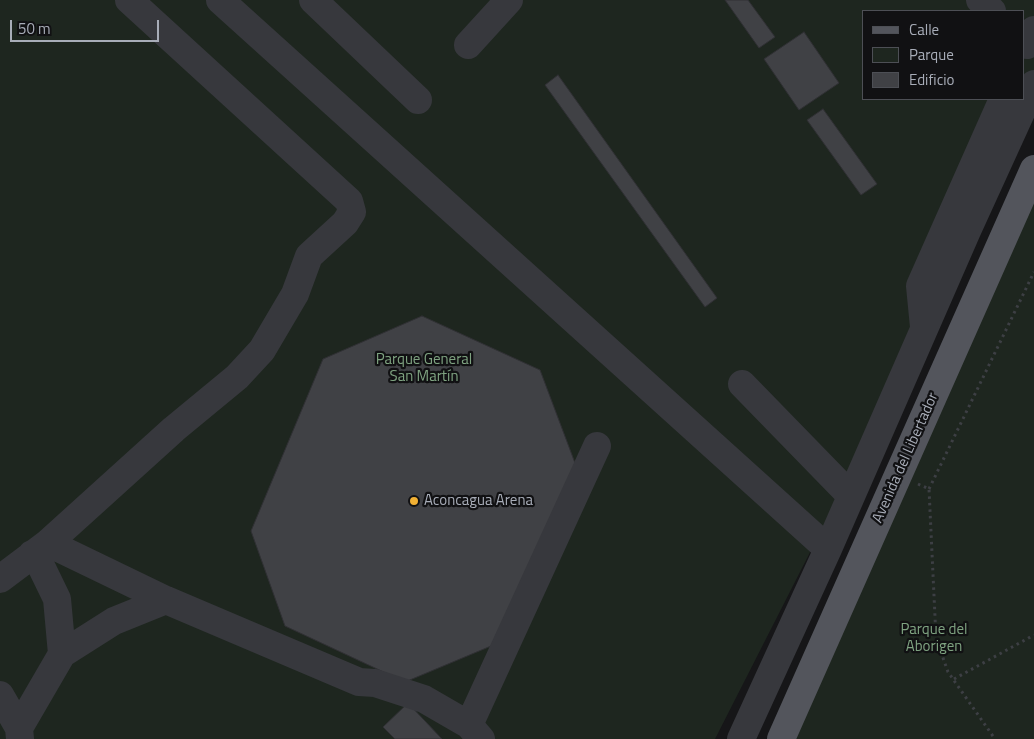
<!DOCTYPE html>
<meta charset="utf-8">
<style>
body{margin:0}
#map{position:relative;width:1034px;height:739px;overflow:hidden;background:#161618;font-family:"Titillium Web",sans-serif}
canvas{display:block}
.legend{position:absolute;left:862px;top:10px;width:162px;height:90px;box-sizing:border-box;background:#111113;border:1px solid #4d4f55;margin:0;padding:6px 9px;list-style:none;font-size:15px;color:#a8adb8}
.legend li{display:flex;align-items:center;gap:10px;height:25px}
.legend b{width:25px;border:1px solid #4d4f55}
.scale{position:absolute;left:10px;top:20px;width:149px;height:22px;box-sizing:border-box;border:2px solid #a8adb8;border-top:0;padding-left:6px;font-size:15px;line-height:18px;white-space:nowrap;color:#a8adb8;-webkit-text-stroke:4px #111113;paint-order:stroke}
</style>
<div id="map">
<canvas width="1034" height="739"></canvas>
<ul class="legend">
<li><b style="height:6px;background:#53555c"></b>Calle</li>
<li><b style="height:14px;background:#1e261f"></b>Parque</li>
<li><b style="height:14px;background:#404145"></b>Edificio</li>
</ul>
<div class="scale">50 m</div>
</div>
<script>
const g = document.querySelector('canvas').getContext('2d');
g.lineJoin = 'round';
function fill(path, color) {
  g.fillStyle = color;
  g.fill(path, 'evenodd');
}
function poly(rows) {
  const path = new Path2D();
  for (const r of rows) {
    path.moveTo(r[0], r[1]);
    for (let i = 2; i < r.length; i += 2) path.lineTo(r[i], r[i + 1]);
  }
  return path;
}
function trace(path, color, width, dash) {
  g.strokeStyle = color;
  g.lineWidth = width;
  g.lineCap = dash ? 'butt' : 'round';
  g.setLineDash(dash || []);
  g.stroke(path);
}
function label(font, color, halo, rows, align = 'center') {
  g.font = font + ' "Titillium Web",sans-serif';
  g.lineWidth = 4.5;
  g.setLineDash([]);
  g.textBaseline = 'middle';
  g.strokeStyle = halo;
  g.fillStyle = color;
  for (const [text, x, y, turn = 0] of rows) {
    g.save();
    g.translate(x, y);
    g.rotate((+turn || 0) * Math.PI / 180);
    g.textAlign = isNaN(turn) ? turn : align;
    if (halo) g.strokeText(text, 0, 0);
    g.fillText(text, 0, 0);
    g.restore();
  }
}
fill(poly([
 [0,0,1034,0,1034,112,715,739,0,739],
 [863,11,1023,11,1023,99,863,99],
 [1034,180,1034,739,781,739]
]), '#1e261f');
const building = poly([
 [725,0,748,0,775,37,759,48,725,0],
 [804,32,839,83,799,110,764,59,804,32],
 [558,75,717,298,705,307,545,85,558,75],
 [823,109,877,184,861,195,807,120,823,109],
 [422,316,540,370,578,471,503,641,405,682,285,626,251,531,323,359,422,316],
 [408,703,442,739,395,739,383,727,408,703]
]);
fill(building, '#404145');
trace(building, '#303034', 1);
trace(poly([
 [918,484,929,489,936,638,948,672,995,739],
 [929,489,1034,272],
 [954,679,1034,635]
]), '#3d3f44', 3, [2.5, 4]);
trace(poly([
 [220,0,828,549],
 [313,0,418,100],
 [980,0,992,11],
 [468,45,509,0],
 [1027,45,1034,30],
 [924,327,920,286,1003,99],
 [742,384,851,496],
 [48,543,166,600,359,682,375,683,424,699,469,725,481,739],
 [32,554,41,566,57,599,62,654],
 [0,579,48,543,174,429,237,377,262,350,295,294,309,256,345,223,352,212,349,201,129,0],
 [0,695,19,728],
 [469,725,597,446],
 [20,739,19,728,62,654,114,621,166,600],
 [741,739,828,549,967,231,1034,84]
]), '#37383d', 28);
trace(poly([
 [781,739,1034,169]
]), '#53555c', 28);
for (const [x, y, r, color] of [
 [414,501,5,"#f2b134"]
]) {
  const dot = new Path2D();
  dot.arc(x, y, r, 0, 2 * Math.PI);
  g.fillStyle = color;
  g.fill(dot);
  trace(dot, '#111113', 2);
}
label('15px', '#7fa381', '#111113', [
 ["Parque General",424,360],
 ["San Martín",424,377],
 ["Parque del",934,630],
 ["Aborigen",934,647]
]);
label('15px', '#a8adb8', '#111113', [
 ["Avenida del Libertador",906,458,-66]
]);
label('15px', '#a8adb8', '#111113', [
 ["Aconcagua Arena",424,501]
], 'left');
</script>
